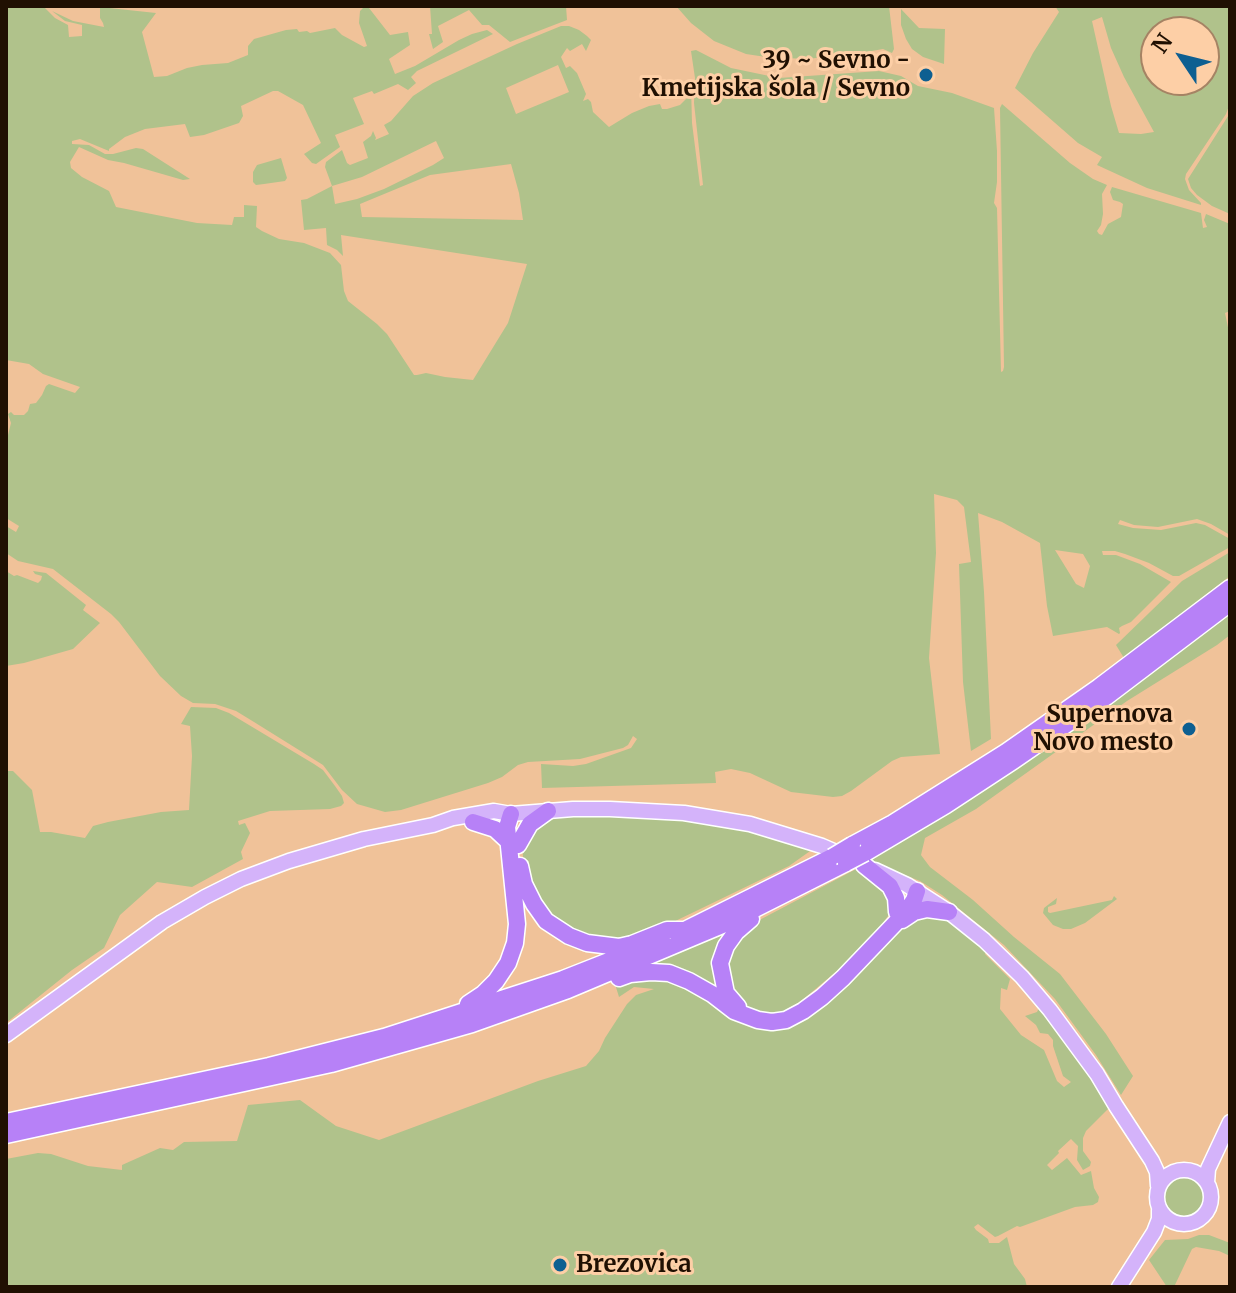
<!DOCTYPE html>
<meta charset="utf-8">
<style>
body{margin:0}
#map{position:relative;width:1236px;height:1293px;overflow:hidden;background:#f0c299;font-family:Merriweather,serif}
canvas{display:block}
.frame{position:absolute;inset:0;border:8px solid #201002;pointer-events:none}
.north{position:absolute;left:1140px;top:16px;width:80px;height:80px;box-sizing:border-box;background:#fdcfa6;border:2px solid #a58364;border-radius:50%;rotate:305deg;font-size:22px;font-weight:700;line-height:32px;text-align:center;color:#201002}
.north::after{content:'';display:block;margin:auto;width:28px;height:36px;background:#0e5f91;clip-path:polygon(50% 0,100% 100%,50% 72%,0 100%)}
</style>
<div id="map">
<canvas width="1236" height="1293"></canvas>
<div class="frame"></div>
<div class="north">N</div>
</div>
<script>
const g = document.querySelector('canvas').getContext('2d');
g.lineJoin = 'round';
function fill(path, color) {
  g.fillStyle = color;
  g.fill(path, 'evenodd');
}
function poly(rows) {
  const path = new Path2D();
  for (const r of rows) {
    if (r.length === 3) {
      path.moveTo(r[0] + r[2], r[1]);
      path.arc(r[0], r[1], r[2], 0, 2 * Math.PI);
      continue;
    }
    path.moveTo(r[0], r[1]);
    for (let i = 2; i < r.length; i += 2) path.lineTo(r[i], r[i + 1]);
  }
  return path;
}
function trace(path, color, width, dash) {
  g.strokeStyle = color;
  g.lineWidth = width;
  g.lineCap = dash ? 'butt' : 'round';
  g.setLineDash(dash || []);
  g.stroke(path);
}
function label(font, color, halo, rows, align = 'center') {
  g.font = font + ' Merriweather,serif';
  g.lineWidth = 6;
  g.setLineDash([]);
  g.textBaseline = 'middle';
  g.strokeStyle = halo;
  g.fillStyle = color;
  for (const [text, x, y, turn = 0] of rows) {
    g.save();
    g.translate(x, y);
    g.rotate((+turn || 0) * Math.PI / 180);
    g.textAlign = isNaN(turn) ? turn : align;
    if (halo) g.strokeText(text, 0, 0);
    g.fillText(text, 0, 0);
    g.restore();
  }
}
fill(poly([
 [6,6,43,6,55,18,68,25,69,37,82,36,82,25,65,21,52,11,73,21,104,27,103,23,100,18,100,7,156,13,142,32,154,77,167,76,187,68,202,65,228,63,248,55,248,46,254,39,286,30,297,29,299,32,307,31,310,33,335,28,342,35,364,47,367,46,359,23,360,11,363,8,369,8,390,35,408,32,410,45,389,59,395,74,415,66,459,40,472,34,487,30,493,34,417,71,411,77,416,83,408,90,398,84,374,94,372,91,353,98,364,124,335,135,340,147,316,164,312,163,304,154,321,143,303,105,278,91,273,91,241,106,243,116,239,123,204,135,190,137,185,124,145,129,125,137,109,149,109,151,80,139,72,141,72,144,89,145,105,154,113,154,136,148,143,149,190,179,183,180,124,163,108,160,79,147,70,162,71,168,82,177,109,191,116,207,197,223,232,225,234,217,244,217,244,205,257,206,256,227,262,231,279,239,304,243,330,253,341,265,344,291,348,301,377,324,387,334,414,375,417,375,426,373,445,377,473,380,508,323,527,264,341,235,343,256,337,250,327,245,326,228,304,230,301,200,307,199,332,186,325,167,326,162,342,150,347,163,350,165,368,158,363,142,371,136,373,131,376,138,375,140,389,134,384,125,391,121,413,96,433,83,517,44,561,26,569,26,579,30,587,36,591,40,586,51,582,44,570,51,567,48,561,57,566,68,570,66,577,73,586,94,583,101,588,99,591,102,593,112,609,127,632,113,649,106,660,104,662,109,667,109,680,105,688,97,691,86,692,123,700,186,703,185,694,103,695,78,691,51,696,50,731,68,779,78,879,71,901,76,918,86,952,93,994,108,997,151,997,182,994,203,997,208,1001,372,1003,371,1004,367,1000,108,1002,104,1070,163,1093,179,1107,185,1102,194,1103,214,1101,225,1097,231,1099,234,1102,235,1108,224,1121,217,1123,204,1120,202,1113,200,1110,192,1112,187,1201,213,1203,228,1207,227,1204,220,1206,214,1230,224,1230,311,1225,313,1230,337,1230,535,1211,524,1197,519,1158,527,1134,525,1120,520,1118,524,1133,528,1161,530,1196,523,1205,525,1230,539,1230,547,1179,576,1173,576,1149,563,1125,554,1115,551,1102,551,1103,555,1116,555,1140,564,1171,582,1131,622,1122,626,1119,628,1120,633,1119,634,1107,627,1053,636,1047,606,1040,543,1002,522,978,513,984,592,991,739,971,751,963,682,959,564,971,562,964,507,957,500,934,494,936,553,929,658,940,754,901,757,892,761,851,791,842,796,833,797,791,792,750,773,731,769,715,772,716,783,542,788,541,764,573,766,586,764,631,748,637,739,633,736,628,745,623,748,580,759,528,762,518,765,502,777,488,783,401,810,385,812,357,804,342,790,323,765,254,722,236,711,215,704,193,703,181,696,160,676,119,622,111,614,53,569,18,561,6,553,6,526,16,532,19,526,6,518,6,443,11,423,8,414,11,412,14,415,24,415,28,411,30,404,36,403,42,395,46,386,49,384,75,393,80,387,43,374,29,364,6,360],
 [558,65,569,92,516,114,506,88],
 [436,141,444,158,433,165,384,189,357,199,335,204,332,186,362,177],
 [511,164,519,193,523,220,362,217,360,204,430,175],
 [1055,550,1083,554,1090,566,1084,588,1076,584],
 [430,6,566,6,567,20,510,42,489,25,482,25,469,10,438,26,443,42,433,49,429,34,432,34],
 [676,6,889,6,894,49,892,53,883,49,855,54,806,59,766,57,746,54,714,41,691,23],
 [1055,6,1230,6,1230,103,1226,114,1186,174,1185,179,1189,190,1201,203,1201,205,1147,188,1097,165,1102,157,1078,143,1015,88,1033,53,1059,12],
 [1102,17,1111,48,1124,77,1154,132,1141,134,1119,133,1111,106,1092,21],
 [1204,32,1204,80,1156,80,1156,32],
 [901,9,919,28,945,29,944,64,923,57,912,49,906,39,901,25],
 [1230,113,1230,214,1212,206,1197,195,1191,188,1188,179],
 [281,158,287,178,285,181,264,184,256,185,253,182,253,172,257,165],
 [1230,552,1230,576,1124,658,1116,645,1182,581],
 [6,571,14,576,17,575,38,583,41,580,42,576,35,574,33,571,46,573,86,605,83,610,100,623,73,649,24,663,6,666],
 [1230,610,1230,635,1217,645,1127,701,976,809,925,838,921,855,930,867,973,900,1014,937,1060,974,1106,1034,1133,1076,1121,1095,1096,1055,1055,999,1004,945,942,895,920,881,869,861,1002,779,1136,683],
 [191,707,216,708,229,713,314,764,323,770,335,786,342,796,344,803,341,806,330,809,270,811,238,821,239,825,245,823,250,833,241,852,243,859,192,887,157,882,120,915,104,948,72,970,6,1023,6,771,13,771,32,790,40,832,51,832,85,838,93,826,108,822,161,812,189,810,192,756,190,726,181,724],
 [609,813,686,819,726,826,813,849,789,866,665,926,628,939,599,942,563,929,537,901,524,865,522,847,524,837,548,816],
 [860,867,888,888,890,913,879,929,844,965,800,1002,782,1012,764,1014,740,1004,730,993,725,954,750,925],
 [1114,896,1117,899,1085,923,1071,929,1063,929,1053,925,1043,913,1044,908,1057,898,1056,904,1048,907,1048,912,1050,913,1112,900],
 [912,916,946,918,986,951,985,954,1010,979,1007,990,1001,988,1000,1009,1021,1035,1044,1050,1057,1081,1064,1087,1071,1082,1063,1076,1053,1046,1053,1040,1048,1034,1040,1033,1036,1025,1025,1016,1037,1012,1039,1008,1026,990,1026,986,1112,1105,1086,1131,1083,1138,1083,1151,1091,1162,1090,1166,1083,1170,1077,1160,1078,1146,1071,1139,1058,1151,1059,1153,1047,1165,1052,1170,1067,1158,1081,1175,1091,1171,1094,1188,1099,1197,1098,1202,1093,1205,1075,1207,1020,1227,1017,1226,998,1236,995,1237,978,1224,974,1227,976,1230,988,1239,989,1243,999,1243,1007,1237,1014,1264,1025,1279,1027,1287,6,1287,6,1159,38,1153,51,1154,88,1166,122,1170,122,1165,160,1148,173,1150,184,1142,237,1141,248,1105,300,1100,336,1126,379,1140,538,1081,586,1066,599,1051,605,1038,627,1004,636,995,654,989,634,987,619,997,615,984,667,975,783,1026],
 [727,932,718,993,666,966,650,964],
 [1184,1198,21],
 [1199,1235,1209,1235,1230,1243,1230,1256,1219,1251,1196,1247,1192,1249,1174,1287,1167,1287,1149,1260,1165,1240,1188,1239]
]), '#b0c28b');
const major = poly([
 [875,870,907,885,949,912,984,940,1022,977,1050,1010,1097,1074,1116,1106,1152,1161,1157,1172,1158,1186],
 [6,1035,162,922,205,897,241,879,289,861,364,839,433,825,453,818,494,811,511,814,573,809,610,809,684,813,750,824,822,846,845,856],
 [1184,1197,27],
 [1207,1183,1208,1169,1230,1122],
 [1119,1287,1154,1232,1159,1219,1159,1210]
]);
const highway = poly([
 [473,822,495,829,509,842],
 [518,845,530,824,548,811],
 [852,845,893,823,1006,752,1099,687,1230,588],
 [865,853,946,805,1013,761,1106,697,1230,603],
 [864,865,890,886,896,898,897,912],
 [520,866,524,884,534,904,546,921,569,936,587,943,619,947,632,944,667,930,686,930],
 [902,920,914,912,927,909,949,912],
 [687,929,832,857],
 [619,978,630,974,651,972,669,973,689,981,712,994,734,1011,758,1020,772,1022,786,1020,803,1011,822,997,843,978,906,912,914,900,917,891],
 [468,1004,483,994,496,981,508,963,515,943,517,924,507,827,511,814],
 [738,1007,726,993,720,963,726,946,736,932,751,919],
 [6,1122,269,1066,384,1037,563,979,662,940],
 [6,1135,331,1064,472,1024,568,990,725,924,846,863]
]);
trace(major, '#fff', 17);
trace(highway, '#fff', 19);
trace(major, '#d4b3fa', 14);
trace(highway, '#b781f7', 16);
const highwayBridge = poly([
 [832,857,852,845],
 [846,863,865,853]
]);
trace(highwayBridge, '#fff', 19, []);
trace(highwayBridge, '#b781f7', 16);
for (const [x, y, r, color] of [
 [926,75,8,"#0e5f91"],
 [1189,729,8,"#0e5f91"],
 [560,1265,8,"#0e5f91"]
]) {
  const dot = new Path2D();
  dot.arc(x, y, r, 0, 2 * Math.PI);
  g.fillStyle = color;
  g.fill(dot);
  trace(dot, '#fdcfa6', 3);
}
label('bold 24px', '#201002', '#fdcfa6', [
 ["39 ~ Sevno -",910,61],
 ["Kmetijska šola / Sevno",910,89],
 ["Supernova",1173,715],
 ["Novo mesto",1173,743],
 ["Brezovica",576,1265,"left"]
], 'right');
</script>
